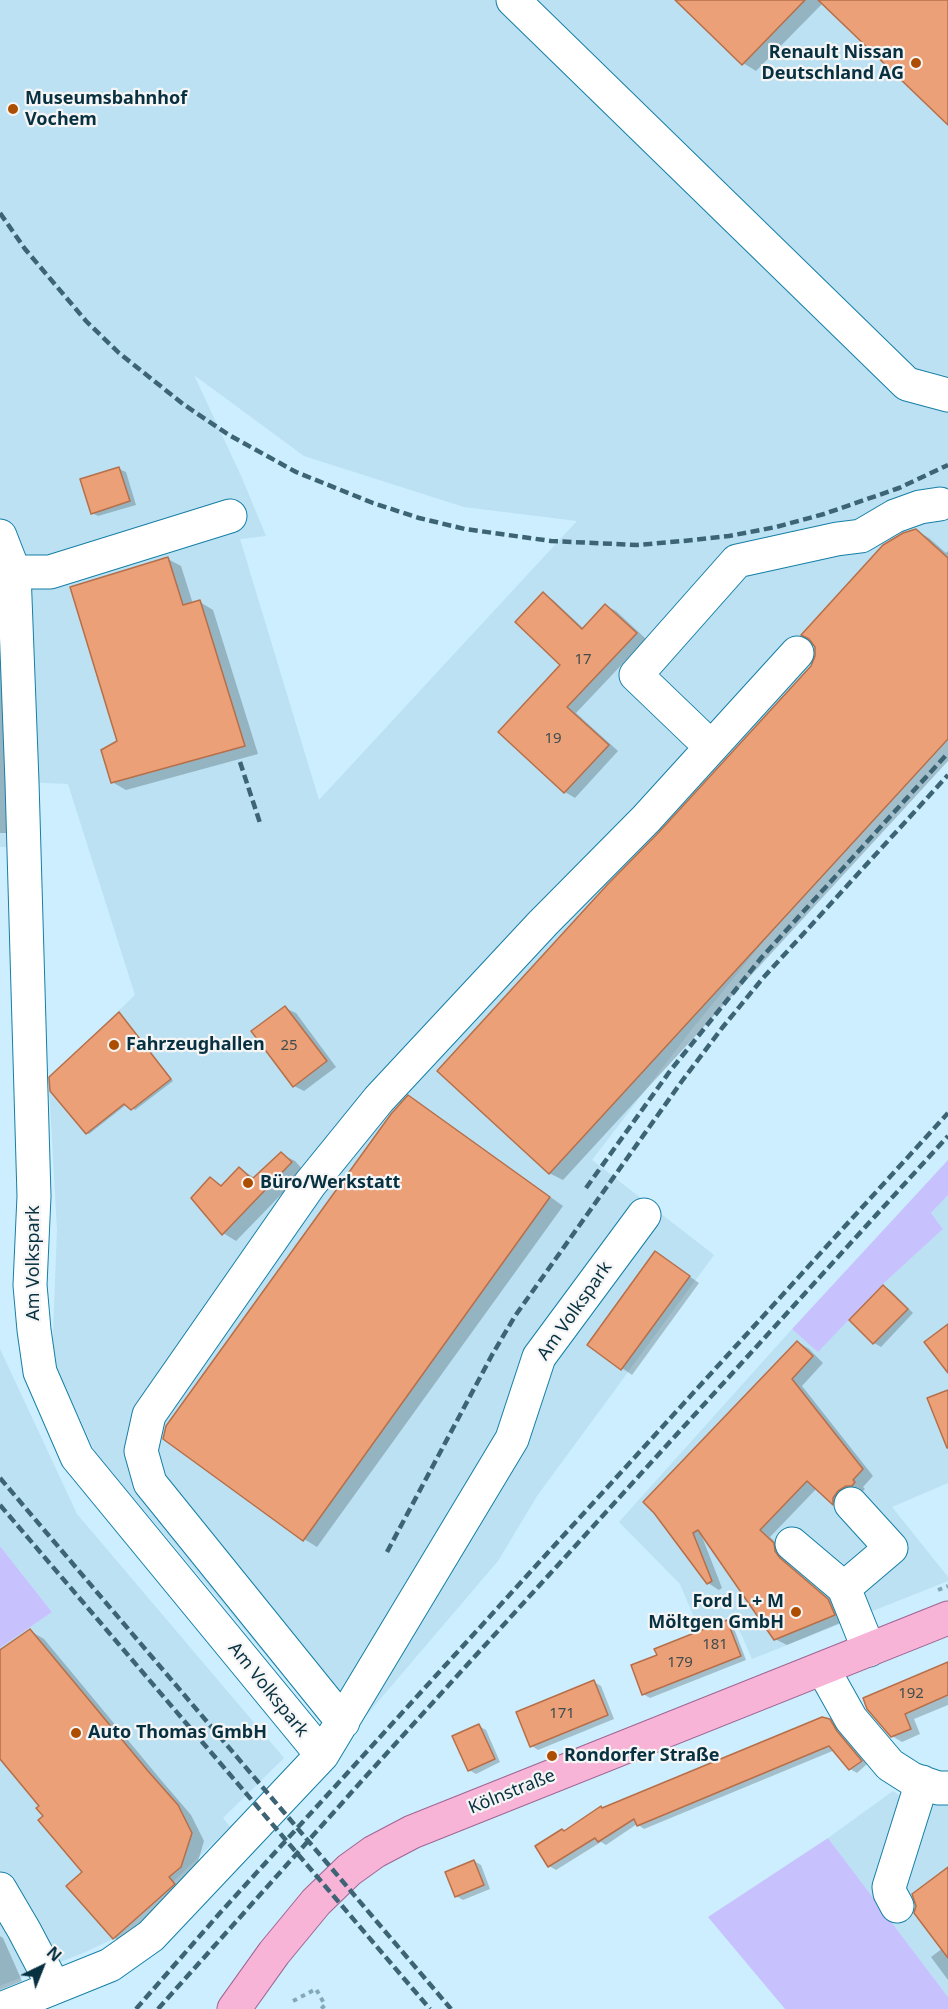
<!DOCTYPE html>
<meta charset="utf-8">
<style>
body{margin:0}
#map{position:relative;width:948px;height:2009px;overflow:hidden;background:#cceefe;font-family:"Noto Sans",sans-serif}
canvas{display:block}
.north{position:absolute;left:12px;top:1937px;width:60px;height:60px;-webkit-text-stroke:4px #f5f5f5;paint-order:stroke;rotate:43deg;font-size:16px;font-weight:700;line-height:24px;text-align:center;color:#073141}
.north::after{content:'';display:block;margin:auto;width:21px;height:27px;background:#073141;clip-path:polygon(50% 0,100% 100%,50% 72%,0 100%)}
</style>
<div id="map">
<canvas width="948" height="2009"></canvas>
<div class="north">N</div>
</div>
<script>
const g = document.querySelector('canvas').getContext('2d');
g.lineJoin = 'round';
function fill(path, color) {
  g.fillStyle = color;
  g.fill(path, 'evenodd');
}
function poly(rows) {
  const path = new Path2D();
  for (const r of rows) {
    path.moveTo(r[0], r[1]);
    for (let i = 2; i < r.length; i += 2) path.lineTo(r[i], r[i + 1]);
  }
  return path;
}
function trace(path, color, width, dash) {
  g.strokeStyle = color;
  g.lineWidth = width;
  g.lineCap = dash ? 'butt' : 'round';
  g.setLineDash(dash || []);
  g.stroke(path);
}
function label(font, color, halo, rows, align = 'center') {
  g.font = font + ' "Noto Sans",sans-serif';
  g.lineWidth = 4.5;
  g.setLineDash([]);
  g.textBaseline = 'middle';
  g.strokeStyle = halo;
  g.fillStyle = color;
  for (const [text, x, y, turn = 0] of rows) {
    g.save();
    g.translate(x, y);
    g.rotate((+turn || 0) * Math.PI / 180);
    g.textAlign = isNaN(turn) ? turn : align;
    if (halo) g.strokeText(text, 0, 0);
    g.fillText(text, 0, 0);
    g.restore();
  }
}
fill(poly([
 [0,0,948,0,948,737,807,888,693,1028,592,1160,714,1255,537,1496,498,1561,341,1745,95,1452,52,1358,57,1230,49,1086,43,1083,135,995,68,784,22,782,10,847,0,847],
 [194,375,304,456,464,507,577,521,319,800,240,539,266,536,242,478],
 [948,1195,948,1483,892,1507,948,1577,948,1581,752,1659,733,1615,699,1629,680,1584,619,1522,792,1329,818,1351,883,1284,943,1229,931,1213],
 [0,1349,77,1514,284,1758,223,1818,230,1827,115,1938,83,1953,0,1986,0,1648,52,1612,0,1546],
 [893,1791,906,1800,922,1804,948,1804,948,1997,828,1838]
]), '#bbe1f3');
fill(poly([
 [948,1160,948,1195,931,1213,943,1229,883,1284,818,1352,792,1329],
 [0,1546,52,1612,0,1648],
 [828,1838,948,1997,948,2009,785,2009,708,1917]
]), '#c7c2fe');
fill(poly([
 [690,0,948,0,948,123,823,3,756,71,743,63],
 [119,469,126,472,136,505,98,516,92,513],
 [915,530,929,538,946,553,948,551,948,761,563,1180,549,1173,660,833,812,666],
 [168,559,181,566,193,604,200,602,213,610,258,754,126,790,112,782,119,742],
 [543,594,553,600,584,629,606,606,616,611,646,639,576,713,618,751,575,798,565,792,562,665],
 [0,628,7,632,6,833,0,833],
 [285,1008,296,1013,336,1067,304,1091,294,1086],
 [119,1014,173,1081,135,1110,127,1104,89,1134,87,1133],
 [409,1097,422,1105,563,1206,317,1547,304,1539],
 [281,1154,295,1161,304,1171,236,1241,223,1233,211,1179,223,1186,240,1169,255,1178],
 [656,1253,699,1283,632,1375,589,1345],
 [884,1287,890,1290,913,1313,881,1347,874,1343,851,1320],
 [798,1342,809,1349,823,1363,802,1386,873,1476,863,1487,865,1489,863,1491,858,1491,843,1509,834,1503,817,1488,770,1537,784,1550,785,1558,791,1566,839,1607,845,1621,787,1645,775,1639,701,1534,722,1588,719,1590,708,1583,655,1512],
 [727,1622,733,1626,746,1660,650,1698,643,1694,659,1656],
 [30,1631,44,1639,161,1780,191,1815,204,1841,194,1875,127,1945,114,1938,84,1873,45,1816,41,1806,0,1756,0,1652],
 [948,1665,948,1705,914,1719,920,1734,902,1742,892,1736,869,1709],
 [594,1682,601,1686,614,1719,538,1750,532,1746],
 [829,1721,836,1725,843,1736,867,1764,857,1773,850,1769,835,1750,644,1829,637,1824,606,1845,601,1842,556,1870,549,1866,565,1832,603,1809],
 [479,1726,486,1730,500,1762,476,1774,469,1770],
 [474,1861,481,1865,490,1889,463,1900,456,1896],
 [948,1869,948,1980,931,1957,943,1948],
 [0,1936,3,1938,22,1981,0,1990]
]), '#0003');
const building = poly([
 [675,0,805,0,742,65,675,0],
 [818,0,948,0,948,125,818,0],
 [119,467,130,501,91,514,80,479,119,467],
 [916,529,948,558,948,739,549,1174,437,1071,607,885,659,832,811,666,815,656,815,647,809,639,801,635,883,545,903,533,916,529],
 [168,557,183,605,200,600,245,746,111,783,101,750,117,741,70,587,168,557],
 [543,592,582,629,605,604,637,633,567,707,609,745,564,793,498,732,560,665,515,622,543,592],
 [285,1006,327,1061,293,1087,251,1031,285,1006],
 [119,1012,171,1079,131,1110,124,1104,86,1134,50,1091,49,1077,119,1012],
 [408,1095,550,1197,303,1541,163,1439,166,1426,391,1114,408,1095],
 [281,1152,292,1162,222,1235,191,1198,210,1177,221,1186,239,1167,252,1179,281,1152],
 [655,1251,690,1276,621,1370,587,1345,655,1251],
 [883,1285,908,1309,873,1344,849,1320,883,1285],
 [948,1324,948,1373,924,1342,948,1324],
 [797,1341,813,1356,792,1379,863,1469,853,1480,855,1482,852,1486,846,1486,838,1491,833,1498,833,1505,807,1481,760,1530,774,1543,775,1551,780,1558,828,1599,835,1615,774,1640,698,1530,693,1533,712,1581,707,1584,654,1513,643,1502,797,1341],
 [948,1390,948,1448,947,1448,927,1398,948,1390],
 [727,1620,741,1656,642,1695,631,1665,657,1655,654,1649,727,1620],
 [30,1629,148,1771,178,1805,192,1833,181,1867,169,1877,175,1884,113,1939,66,1886,82,1872,38,1820,43,1816,36,1808,39,1806,0,1759,0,1650,30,1629],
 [948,1662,948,1695,905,1714,911,1729,891,1737,867,1709,863,1698,948,1662],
 [594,1680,608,1715,530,1747,516,1712,594,1680],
 [822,1717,830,1719,837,1731,862,1761,849,1770,829,1746,637,1826,634,1819,598,1842,595,1838,548,1867,535,1846,562,1829,564,1831,601,1806,602,1808,822,1717],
 [479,1724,495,1759,468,1771,452,1736,479,1724],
 [474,1860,484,1885,455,1897,445,1872,474,1860],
 [948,1867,948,1958,914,1913,916,1906,912,1894,948,1867]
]);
fill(building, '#eba078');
trace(building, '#b66f49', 1.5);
const minor = poly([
 [513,0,907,384,948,395],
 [0,536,14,572,22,782,34,1196,30,1285,34,1330,40,1372,77,1457,322,1755],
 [14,572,50,572,230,516],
 [711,747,636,675,737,561,837,539,861,536,895,516,920,507,940,504],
 [792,1544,844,1588,869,1650],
 [844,1588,891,1548,851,1504],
 [823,1669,851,1719,890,1765,912,1779,938,1788,948,1788],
 [343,1722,150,1483,141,1451,149,1415,310,1184,379,1099,543,923,646,819,797,653],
 [0,1889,24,1930,54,1987],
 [897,1906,890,1893,889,1887,922,1782],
 [1,2009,110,1965,151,1936,322,1755,512,1439,539,1357,644,1215]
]);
const major = poly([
 [234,2009,274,1953,316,1902,349,1870,374,1852,412,1832,948,1618]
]);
trace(minor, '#157fa5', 35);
trace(major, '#9f6692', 35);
trace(poly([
 [938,1590,948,1586],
 [293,2001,316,1989,325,2005,321,2009]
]), '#83a8b8', 4, [4.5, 4.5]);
trace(minor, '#fff', 33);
trace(major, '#f7b4d7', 33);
trace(poly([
 [0,213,25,249,86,321,119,353,183,404,229,435,296,472,373,503,419,518,465,529,551,541,637,545,683,541,729,536,776,527,824,514,899,488,948,465],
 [240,762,260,823],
 [586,1188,670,1071,762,957,948,753],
 [0,1478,451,2009],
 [0,1505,430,2009],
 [387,1552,492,1355,515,1316,682,1081,722,1028,763,978,948,775],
 [136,2009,219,1914,948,1113],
 [158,2009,367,1775,948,1136]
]), '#3c6474', 4.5, [9, 4.5]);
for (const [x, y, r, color] of [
 [916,63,6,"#ad4d02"],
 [13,109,6,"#ad4d02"],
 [114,1045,6,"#ad4d02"],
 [248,1183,6,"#ad4d02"],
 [796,1612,6,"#ad4d02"],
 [76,1733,6,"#ad4d02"],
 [552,1756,6,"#ad4d02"]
]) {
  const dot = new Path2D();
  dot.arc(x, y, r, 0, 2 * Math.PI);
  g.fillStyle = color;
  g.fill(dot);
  trace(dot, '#f5f5f5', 2);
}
label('15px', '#404d4f', null, [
 ["17",583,660],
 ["19",553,739],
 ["25",289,1046],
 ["181",715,1645],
 ["179",680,1663],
 ["192",911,1694],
 ["171",562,1714]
]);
label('bold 18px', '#073141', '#f5f5f5', [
 ["Renault Nissan",904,53,"right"],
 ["Deutschland AG",904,74,"right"],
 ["Museumsbahnhof",25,99],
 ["Vochem",25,120],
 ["Fahrzeughallen",126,1045],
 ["Büro/Werkstatt",260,1183],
 ["Ford L + M",784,1602,"right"],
 ["Möltgen GmbH",784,1623,"right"],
 ["Auto Thomas GmbH",88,1733],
 ["Rondorfer Straße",564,1756]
], 'left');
label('18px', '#073141', '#f5f5f5', [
 ["Am Volkspark",34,1263,-90],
 ["Am Volkspark",575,1311,-55],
 ["Am Volkspark",268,1690,51],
 ["Kölnstraße",512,1792,-22]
]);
</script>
